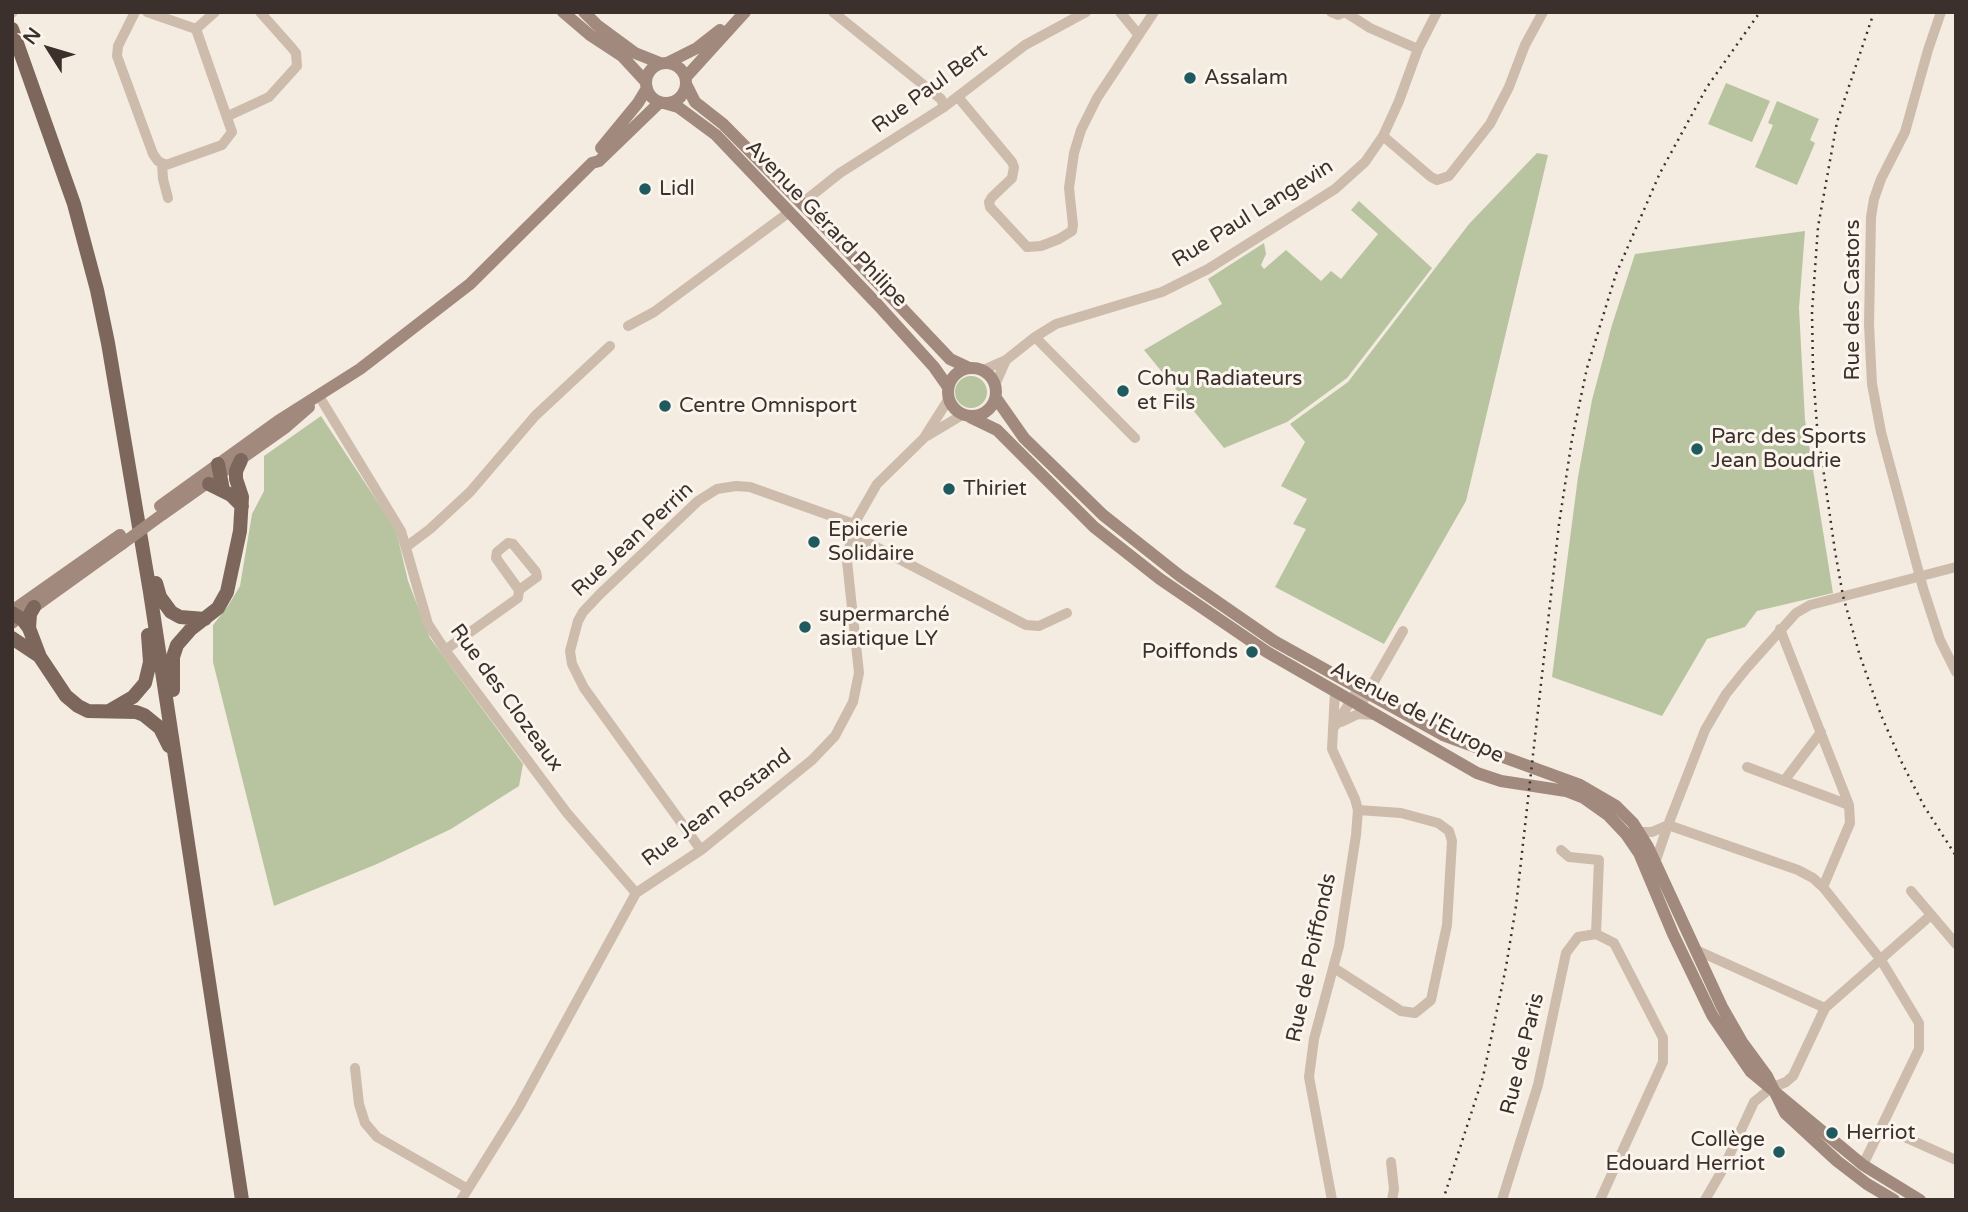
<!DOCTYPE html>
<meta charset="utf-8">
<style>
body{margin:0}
#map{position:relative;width:1968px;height:1212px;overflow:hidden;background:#f4ebe1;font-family:"Varela Round",sans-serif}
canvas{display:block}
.frame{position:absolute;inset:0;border:14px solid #3b302b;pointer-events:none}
.north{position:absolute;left:14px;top:14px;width:70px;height:70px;-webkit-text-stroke:5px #fbf5ee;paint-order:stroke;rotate:307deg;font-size:19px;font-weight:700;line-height:28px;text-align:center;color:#3b302b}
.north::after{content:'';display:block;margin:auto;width:24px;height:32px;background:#3b302b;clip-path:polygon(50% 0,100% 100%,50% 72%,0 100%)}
</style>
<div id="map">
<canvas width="1968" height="1212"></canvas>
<div class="frame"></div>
<div class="north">N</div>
</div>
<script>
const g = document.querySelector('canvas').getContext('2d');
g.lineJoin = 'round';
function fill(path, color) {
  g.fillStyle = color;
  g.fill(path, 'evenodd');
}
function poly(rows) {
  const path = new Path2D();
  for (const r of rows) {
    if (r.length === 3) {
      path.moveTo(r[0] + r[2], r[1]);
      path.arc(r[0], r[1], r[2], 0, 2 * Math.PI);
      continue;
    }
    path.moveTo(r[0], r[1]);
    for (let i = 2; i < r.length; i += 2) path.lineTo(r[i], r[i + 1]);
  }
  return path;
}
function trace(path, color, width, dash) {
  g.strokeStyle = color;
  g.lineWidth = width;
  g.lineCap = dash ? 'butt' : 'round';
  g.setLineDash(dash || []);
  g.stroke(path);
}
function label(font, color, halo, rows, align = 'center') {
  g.font = font + ' "Varela Round",sans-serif';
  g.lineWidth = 6;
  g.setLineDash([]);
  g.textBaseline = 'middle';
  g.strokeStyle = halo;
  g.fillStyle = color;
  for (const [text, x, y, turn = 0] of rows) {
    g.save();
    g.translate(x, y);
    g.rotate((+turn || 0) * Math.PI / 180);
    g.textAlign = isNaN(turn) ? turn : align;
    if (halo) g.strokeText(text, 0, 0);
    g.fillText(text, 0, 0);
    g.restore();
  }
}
fill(poly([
 [1726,83,1770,101,1752,142,1708,124],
 [1777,101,1819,119,1810,140,1815,143,1797,185,1755,167,1773,125,1768,123],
 [1537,153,1548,155,1466,501,1384,644,1275,587,1306,529,1293,524,1307,499,1281,486,1305,442,1290,424,1348,382,1469,224],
 [1359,201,1432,268,1347,378,1287,422,1224,448,1144,350,1222,304,1208,279,1264,243,1266,254,1261,265,1264,269,1286,250,1321,281,1331,271,1341,279,1378,234,1351,210],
 [1805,231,1799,308,1805,420,1833,593,1757,611,1745,627,1707,639,1662,716,1552,677,1578,477,1592,400,1612,325,1635,254],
 [971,392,16],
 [321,416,396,530,408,581,430,638,523,764,519,786,451,829,377,864,274,906,213,662,213,625,228,606,240,586,252,514,264,491,264,456]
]), '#b8c4a0');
trace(poly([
 [135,12,118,46,117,56,153,154,158,161,166,165,222,145,232,132,196,29],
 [147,12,196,29,215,12],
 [833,12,941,99,944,107],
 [1120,12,1138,34],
 [1331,12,1338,15,1345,12],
 [1345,12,1370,28,1418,49],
 [1941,12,1928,50,1905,132,1881,179,1874,199,1871,217,1869,324,1872,384,1881,432,1923,588,1940,640,1956,672],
 [12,13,13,12],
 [958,97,1012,162,1014,167,1012,178,992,197,989,202,990,207,1027,247,1041,246,1059,239,1072,231,1073,225,1069,188,1074,153,1081,130,1097,98,1154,12],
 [228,116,269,97,297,66,296,53,292,48,260,12],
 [1383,136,1431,177,1437,180,1449,176,1490,124,1509,87,1525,45,1543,12],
 [162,164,163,179,168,198],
 [801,204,840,173,944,107,1025,45,1086,12],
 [628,326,654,312,788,213],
 [1035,337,1135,438],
 [983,370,1006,360,1035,337,1056,324,1162,292,1208,269,1335,189,1365,162,1383,136,1399,101,1418,49,1437,12],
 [995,385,1006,360],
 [319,396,401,531,428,624,445,650,567,813,636,893],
 [927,436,962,415],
 [851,534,1026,625,1039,626,1067,613],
 [406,547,430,529,470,492,535,416,610,346],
 [1780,629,1849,805,1850,823,1823,887],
 [445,650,518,598,519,590,537,577,536,572,513,544,508,543,497,552,496,558,519,590],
 [1360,706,1403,631],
 [1341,722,1358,714,1375,715],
 [1335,726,1359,688],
 [1747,767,1849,805],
 [1784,781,1821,732],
 [1640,832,1652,832,1668,825,1705,730,1726,694,1746,669,1796,613,1810,605,1956,567],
 [701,850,584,688,572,664,570,651,578,621,583,612,600,594,698,501,717,489,736,486,750,487,854,524],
 [1561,850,1569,857,1599,860,1596,934],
 [1655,863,1668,825,1798,870,1813,878,1823,887,1881,960,1919,1023,1919,1049,1863,1165],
 [1911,891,1956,944],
 [1596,934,1614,943,1663,1038,1663,1062,1600,1200],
 [1696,950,1825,1008],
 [1334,968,1401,1011,1415,1013,1431,1000,1447,925,1452,841,1449,831,1438,823,1401,813,1358,810],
 [355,1068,359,1104,365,1123,377,1137,468,1189],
 [1882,1127,1956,1160],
 [1391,1162,1394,1189,1392,1200],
 [461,1200,519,1107,636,893,701,850,812,760,835,736,853,702,859,673,847,561,854,524,877,484,924,438,948,400],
 [1332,1200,1309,1077,1314,1039,1339,946,1356,835,1358,810,1355,799,1332,749,1335,692],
 [1502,1200,1538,1085,1566,953,1578,937,1596,934],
 [1705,1200,1723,1169,1754,1102,1771,1088,1786,1082,1793,1076,1825,1008,1931,915]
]), '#cdbbac', 10);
trace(poly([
 [563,12,590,35,622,56,646,82],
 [584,12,597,25,635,53,660,63],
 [669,62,697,48,720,30],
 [666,83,20],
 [686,77,745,12],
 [687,86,695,102,723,124,825,227,950,359,969,368],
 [664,103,678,107,716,135,878,305,934,367,948,387],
 [601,148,638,103,647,88],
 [972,392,24],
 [996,398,1024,438,1103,515,1180,576,1274,641,1443,735,1580,785,1616,806,1633,823,1648,847,1722,1007,1742,1042,1767,1076,1785,1113,1837,1161,1867,1184,1894,1200],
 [970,417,997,430,1094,527,1160,579,1267,652,1477,773,1501,781,1566,791,1584,798,1608,815,1626,834,1639,853,1673,934,1712,1015,1751,1072,1863,1165,1920,1200],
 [160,506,278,421,360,369,470,284,592,163,599,161,660,102],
 [163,514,286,427,309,407],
 [12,611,120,535],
 [12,623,122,544]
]), '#a18a7d', 12);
trace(poly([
 [12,29,74,204,97,290,108,343,150,592,242,1200],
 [218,464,223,490],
 [209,484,231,495,242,506],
 [156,583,160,597,171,612,180,617,205,619],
 [12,613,23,620,29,628,40,657,66,696,78,706,88,711,136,712,144,715,160,728,169,746],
 [29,628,30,614,34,607],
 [12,638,39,656],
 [173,690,173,657,177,645,191,629,218,608,227,592,240,531,242,497,236,479,236,471,241,460],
 [109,711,133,697,145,683,150,662,148,635]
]), '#7d675c', 14);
trace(poly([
 [1874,12,1837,122,1818,227,1812,312,1813,371,1817,426,1835,551,1843,596,1860,656,1881,715,1901,761,1924,806,1956,856],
 [1443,1200,1483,1077,1506,967,1516,906,1559,524,1572,439,1587,368,1616,274,1660,173,1707,87,1760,12]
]), '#3b302b', 2.5, [2, 5]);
trace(poly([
 [122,544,163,514]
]), '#a18a7d', 12);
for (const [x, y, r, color] of [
 [1190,78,7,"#1f5a5e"],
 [645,189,7,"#1f5a5e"],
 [1123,391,7,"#1f5a5e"],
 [665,406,7,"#1f5a5e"],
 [1697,449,7,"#1f5a5e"],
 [949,489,7,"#1f5a5e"],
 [814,542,7,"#1f5a5e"],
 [805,627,7,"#1f5a5e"],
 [1252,652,7,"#1f5a5e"],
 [1832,1133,7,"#1f5a5e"],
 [1779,1152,7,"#1f5a5e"]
]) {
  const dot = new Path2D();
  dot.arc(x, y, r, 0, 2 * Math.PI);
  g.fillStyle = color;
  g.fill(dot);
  trace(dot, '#fbf5ee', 2.5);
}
label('21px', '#3b302b', '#fbf5ee', [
 ["Assalam",1204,78],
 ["Lidl",659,189],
 ["Cohu Radiateurs",1137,379],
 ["et Fils",1137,403],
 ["Centre Omnisport",679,406],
 ["Parc des Sports",1711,437],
 ["Jean Boudrie",1711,461],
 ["Thiriet",963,489],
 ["Epicerie",828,530],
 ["Solidaire",828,554],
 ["supermarché",819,615],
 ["asiatique LY",819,639],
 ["Poiffonds",1238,652,"right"],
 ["Herriot",1846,1133],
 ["Collège",1765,1140,"right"],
 ["Edouard Herriot",1765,1164,"right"]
], 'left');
label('21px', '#3b302b', '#fbf5ee', [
 ["Rue Paul Bert",930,89,-36],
 ["Rue Paul Langevin",1253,214,-32],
 ["Avenue Gérard Philipe",826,224,46],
 ["Rue des Castors",1853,300,-90],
 ["Rue Jean Perrin",633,540,-43],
 ["Rue des Clozeaux",506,698,54],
 ["Avenue de l'Europe",1417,713,28],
 ["Rue Jean Rostand",717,808,-37],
 ["Rue de Poiffonds",1312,958,-78],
 ["Rue de Paris",1523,1054,-76]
]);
</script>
